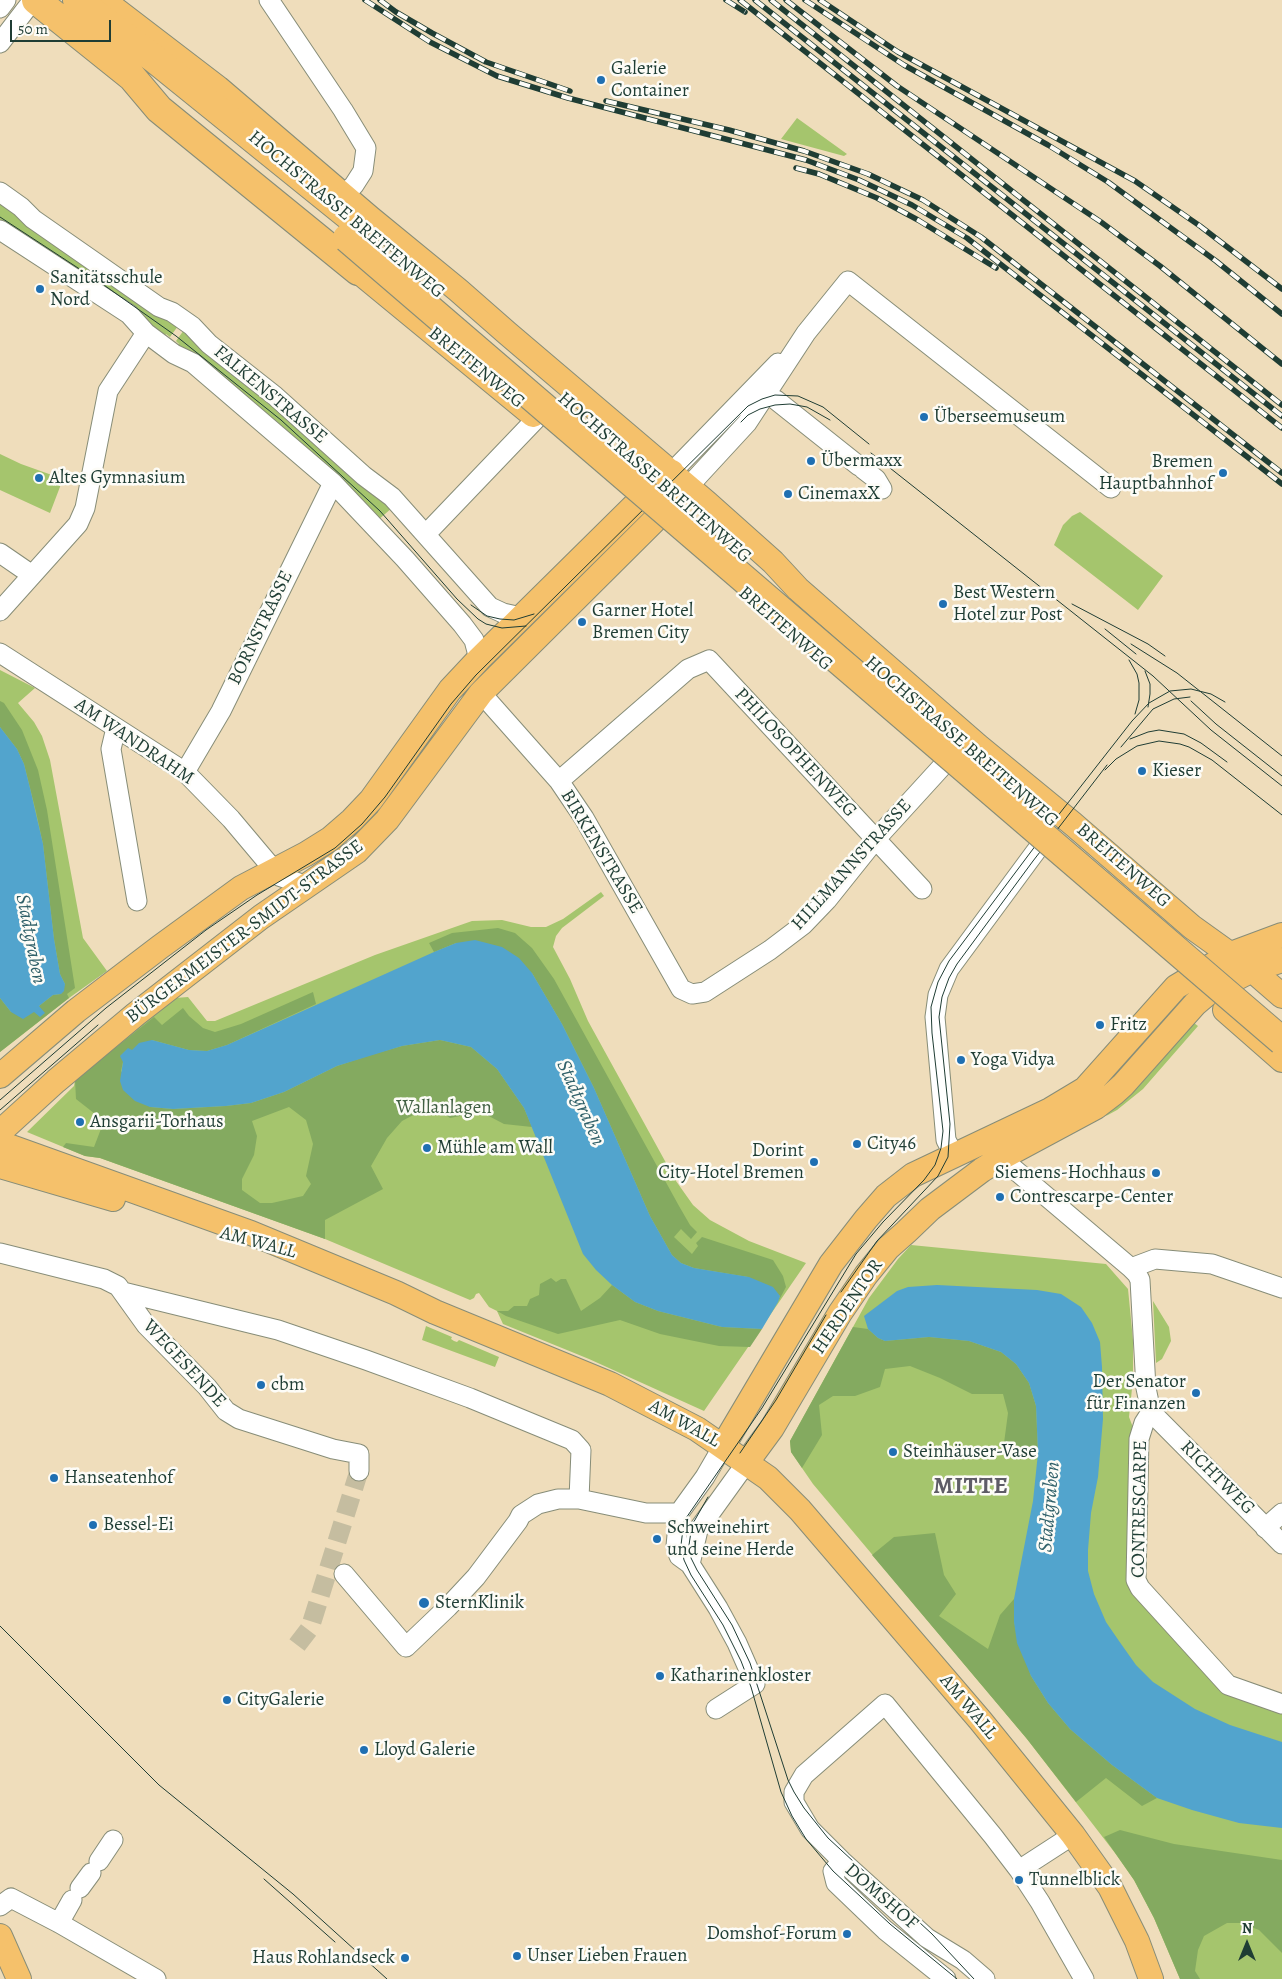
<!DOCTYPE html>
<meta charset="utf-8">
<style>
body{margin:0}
#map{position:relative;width:1282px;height:1979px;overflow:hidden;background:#efddbb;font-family:Alegreya,serif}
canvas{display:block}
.north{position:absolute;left:1222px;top:1919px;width:50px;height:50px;-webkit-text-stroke:4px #fdfcf7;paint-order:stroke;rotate:0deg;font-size:14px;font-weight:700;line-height:20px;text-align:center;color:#1f3d34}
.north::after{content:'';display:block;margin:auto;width:18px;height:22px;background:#1f3d34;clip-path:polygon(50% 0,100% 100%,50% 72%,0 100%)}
.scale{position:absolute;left:10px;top:20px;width:101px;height:22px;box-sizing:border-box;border:2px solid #1f3d34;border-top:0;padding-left:6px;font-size:15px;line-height:18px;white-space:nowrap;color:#1f3d34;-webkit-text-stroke:4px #fdfcf7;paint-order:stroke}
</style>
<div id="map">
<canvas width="1282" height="1979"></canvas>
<div class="north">N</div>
<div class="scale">50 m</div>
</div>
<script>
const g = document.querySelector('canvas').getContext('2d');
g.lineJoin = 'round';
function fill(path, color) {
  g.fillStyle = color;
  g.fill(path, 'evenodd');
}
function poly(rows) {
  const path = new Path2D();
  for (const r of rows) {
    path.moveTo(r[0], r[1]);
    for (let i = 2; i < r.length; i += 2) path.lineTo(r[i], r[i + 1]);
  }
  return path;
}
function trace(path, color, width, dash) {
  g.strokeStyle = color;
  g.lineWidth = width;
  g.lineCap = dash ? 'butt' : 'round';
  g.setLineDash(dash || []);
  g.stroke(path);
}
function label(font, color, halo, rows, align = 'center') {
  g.font = font + ' Alegreya,serif';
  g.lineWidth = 5;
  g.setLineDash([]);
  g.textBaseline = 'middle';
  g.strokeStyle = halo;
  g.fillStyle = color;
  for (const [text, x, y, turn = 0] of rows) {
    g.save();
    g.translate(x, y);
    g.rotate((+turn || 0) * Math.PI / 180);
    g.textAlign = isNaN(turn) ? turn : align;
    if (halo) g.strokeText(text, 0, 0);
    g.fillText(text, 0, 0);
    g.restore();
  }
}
fill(poly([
 [797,118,847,154,844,156,781,139],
 [0,199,178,326,170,337,166,334,163,339,0,223],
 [184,330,393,507,377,521,176,348,179,344,176,341],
 [0,454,21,464,63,479,50,513,0,490],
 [1080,512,1163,576,1138,610,1054,545,1063,525,1072,516],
 [0,670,35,688,18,703,34,722,42,736,50,760,83,938,107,971,69,998,0,1052],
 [601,892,604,896,562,928,556,936,553,947,570,979,588,1021,676,1181,693,1205,710,1220,749,1241,806,1263,704,1411,589,1359,503,1324,497,1311,489,1307,479,1293,476,1294,474,1298,470,1300,325,1239,100,1158,85,1156,27,1132,74,1086,75,1080,175,998,188,997,207,1021,215,1021,375,955,472,921,502,920,531,927,546,927,563,919],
 [1194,1023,1198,1026,1143,1089,1117,1110,1106,1116,1112,1107,1139,1086],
 [911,1245,1106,1264,1128,1289,1133,1340,1133,1379,1129,1417,1134,1430,1131,1578,1212,1674,1282,1708,1282,1979,1180,1979,1154,1918,1134,1880,1115,1853,1027,1739,813,1484,791,1452,790,1441,869,1298,898,1259],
 [1153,1301,1169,1327,1171,1341,1162,1359,1156,1363],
 [426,1326,452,1337,451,1339,454,1341,457,1342,459,1340,499,1357,495,1367,422,1340]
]), '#a5c56d');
fill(poly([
 [0,701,4,703,22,730,38,770,47,810,75,988,67,994,69,998,0,1052,0,998,11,1012,39,1006,53,995,61,994,65,984,60,974,54,939,43,844,36,812,24,764,17,749,0,727],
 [498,928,515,933,532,948,554,979,679,1206,690,1225,697,1232,691,1239,681,1229,674,1237,692,1254,698,1246,696,1243,702,1237,773,1260,783,1276,786,1287,778,1302,780,1296,748,1277,694,1268,681,1263,672,1255,650,1216,594,1088,562,1024,532,973,456,943,434,952,429,943,452,933],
 [313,992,316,1004,227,1045,207,1051,189,1050,152,1040,123,1062,121,1071,150,1107,173,1109,226,1106,251,1103,284,1092,337,1066,370,1055,402,1046,440,1040,471,1047,497,1069,524,1108,532,1127,504,1124,481,1112,450,1118,443,1113,421,1111,402,1121,387,1138,371,1166,383,1189,325,1220,325,1239,100,1158,85,1156,63,1147,66,1143,94,1147,104,1121,76,1099,75,1080,154,1017,162,1025,183,1008,189,1016,203,1028,215,1032,241,1024],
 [289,1107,306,1120,313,1144,306,1176,311,1184,303,1196,272,1203,260,1203,242,1190,242,1179,254,1155,257,1136,252,1121],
 [551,1278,556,1282,561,1279,566,1279,581,1311,600,1298,612,1285,635,1302,658,1311,722,1327,762,1329,750,1347,719,1346,660,1334,620,1320,558,1334,506,1316,497,1311,508,1311,514,1306,527,1306,530,1299,539,1295,540,1284],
 [853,1327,868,1329,878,1338,885,1341,929,1337,969,1341,1001,1352,1016,1364,1029,1383,1036,1406,1038,1453,1004,1443,1008,1413,1003,1394,972,1394,940,1378,910,1366,885,1369,880,1387,855,1396,833,1396,819,1405,822,1435,802,1468,791,1452,790,1441],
 [935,1533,944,1575,956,1594,939,1616,988,1649,1000,1615,1014,1599,1014,1622,1031,1676,1048,1703,1070,1729,1112,1765,1157,1798,1142,1806,1106,1778,1076,1802,1027,1739,872,1555,894,1537],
 [1120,1830,1174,1844,1282,1860,1282,1953,1259,1930,1241,1923,1227,1923,1204,1936,1198,1950,1195,1971,1200,1979,1180,1979,1154,1918,1134,1880,1104,1837]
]), '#84aa60');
fill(poly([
 [0,727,17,749,24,764,30,788,43,844,54,939,60,974,65,984,64,991,61,994,53,995,39,1006,45,1013,40,1017,34,1012,23,1019,11,1012,0,998],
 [475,940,502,947,519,958,532,973,562,1024,594,1088,650,1216,672,1255,681,1263,694,1268,749,1277,773,1287,780,1296,778,1302,762,1329,722,1327,658,1311,635,1302,612,1285,596,1270,583,1254,524,1108,497,1069,471,1047,440,1040,402,1046,337,1066,284,1092,251,1103,226,1106,173,1109,150,1107,135,1101,123,1090,120,1081,123,1062,120,1056,128,1048,132,1050,139,1043,152,1040,189,1050,207,1051,227,1045,434,952,456,943],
 [937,1285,1037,1290,1061,1294,1081,1307,1092,1323,1100,1342,1102,1367,1103,1419,1098,1477,1091,1513,1088,1550,1088,1571,1094,1594,1106,1622,1119,1641,1136,1665,1153,1682,1195,1709,1230,1725,1282,1742,1282,1828,1239,1823,1192,1810,1157,1798,1112,1765,1070,1729,1048,1703,1031,1676,1017,1643,1014,1622,1014,1599,1033,1501,1038,1453,1036,1406,1029,1383,1016,1364,1001,1352,969,1341,929,1337,885,1341,878,1338,868,1329,864,1316,897,1291,908,1287]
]), '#52a4cd');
trace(poly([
 [297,1645,310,1628,359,1471]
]), '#c5bda0', 19, [19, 9]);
const minor = poly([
 [269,0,343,110,366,148,363,171,354,185,344,195],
 [0,8,6,0],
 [0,43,33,0],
 [0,192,21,207,33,219,99,265,159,307,172,312,192,326,209,344,275,396,364,476,392,497,490,607,503,613,521,617],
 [0,230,129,314,146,333,174,354,193,363,333,483,405,559,462,624,474,640,479,659],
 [758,389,776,400,859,466],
 [863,469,876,479,882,489],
 [672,472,778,363],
 [688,487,747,423,806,333,848,281,1111,488],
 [426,534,537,418],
 [0,553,32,575],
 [0,611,78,524,85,508,108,391,146,333],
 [0,653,185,772,231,819,279,876,307,886],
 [481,693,559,781,584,818,681,989,692,994,705,992,770,950,803,925,827,900,875,840,958,749],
 [116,728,111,749,137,901],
 [185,772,221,711,333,483],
 [559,781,688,669,709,660,922,889],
 [954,1155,946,1140,935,1017,938,995,949,969,1039,847],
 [1001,1158,1131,1268,1137,1274,1140,1280,1146,1388,1151,1412,1144,1423,1139,1439,1136,1580,1140,1588,1228,1685,1282,1704],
 [0,1253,104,1279,118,1286,146,1325,207,1387,226,1411,239,1419,333,1449,359,1454,359,1471],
 [1131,1268,1155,1259,1212,1264,1282,1288],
 [123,1292,278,1330,366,1360,470,1398,572,1440,581,1450,579,1499],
 [1151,1412,1282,1544],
 [1265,1528,1282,1513],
 [690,1564,698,1530,747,1462],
 [344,1574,406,1647,448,1607,476,1577,518,1521,521,1515,538,1504,558,1499,579,1499,646,1513,679,1513],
 [716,1709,755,1684,737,1643,718,1608,690,1564,679,1556,676,1546,679,1513,705,1477,723,1446],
 [99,1861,113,1840],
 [842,1861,833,1871,836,1883,885,1930,946,1979],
 [1019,1870,1073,1835],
 [80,1888,91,1873],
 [0,1906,11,1898,59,1923,156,1979],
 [59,1923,72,1900],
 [985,1979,963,1960,927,1938,842,1861,810,1829,794,1802,794,1792,804,1775,885,1704,993,1836,1019,1870,1040,1902,1084,1979]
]);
const major = poly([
 [103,0,218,88,370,218,458,290,507,333,708,504,773,562,798,589,978,746,1073,824,1192,927,1252,970,1282,996],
 [358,271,533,415],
 [1225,1010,1282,1060],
 [0,1076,76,1011,160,947,241,888,306,854,330,839,352,820,371,800,450,690,479,659,637,503,672,472],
 [0,1132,56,1081,136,1014,261,917,357,851,387,820,481,693,688,487],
 [0,1143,251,1233,396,1293,435,1312,610,1384,697,1429,768,1478,800,1510,980,1720,1073,1835,1110,1887,1137,1941,1151,1979],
 [0,1166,113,1199],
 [723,1446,831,1264,866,1219,886,1196,913,1175,1050,1110,1085,1089,1176,987,1231,954,1282,935],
 [747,1462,772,1428,840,1313,866,1275,888,1248,906,1232,930,1209,982,1170,1001,1158,1096,1107,1113,1094,1123,1085,1195,1004,1208,993,1252,970,1282,960],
 [0,1936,19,1979]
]);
const highway = poly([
 [36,0,132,77,159,109,358,271],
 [77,0,156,60,359,224]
]);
trace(minor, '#878d78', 21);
trace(major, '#878d78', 26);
trace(highway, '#878d78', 30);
trace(minor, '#fff', 19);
trace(major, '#f5c16b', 24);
trace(highway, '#f5c16b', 28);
trace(poly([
 [0,217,101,283,176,336,281,420,380,511,457,599,478,619,486,624,502,628,526,626],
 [741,422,748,415,760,409,775,405,790,404,807,407,830,420],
 [871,453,1153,676,1211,730,1282,786],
 [1072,604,1148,644,1165,656],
 [471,605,487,616,500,619,514,620,534,614],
 [1105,629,1136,654],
 [1131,644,1177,673,1282,756],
 [1129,660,1137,674,1139,683,1139,700,1135,714],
 [1145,671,1150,684,1150,694,1148,707],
 [1191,701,1216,724,1282,776],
 [1130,739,1148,732,1159,730,1184,734,1201,743,1227,762],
 [1121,747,1153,709,1174,699,1190,697],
 [1105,770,1116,759,1137,746,1159,741,1180,744,1189,747,1212,760,1282,815],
 [0,1100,106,1008,206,930,257,895,335,848,362,824,385,797,451,704,476,675,748,406,762,399,775,395,798,396,823,407,869,444],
 [0,1110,98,1025],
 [841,1292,877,1241,938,1176,948,1157,950,1124,939,1017,942,997,949,978,957,964,1033,861,1107,765],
 [740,1453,776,1400,826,1315],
 [708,1497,692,1525,689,1545,691,1558,697,1570,732,1625,750,1663,788,1780,794,1792,804,1808,828,1838,932,1934,974,1979],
 [0,1626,159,1785,293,1894,387,1979],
 [264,1879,335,1942],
 [957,1979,890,1924,833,1871,806,1839,792,1816,781,1792,751,1687,741,1661,723,1625,691,1575,684,1560,681,1545,684,1521,762,1408,856,1254,883,1222,924,1180,935,1165,941,1148,943,1131,932,1033,931,1007,938,982,949,961,1060,813,1132,721,1149,703,1170,691,1191,689,1211,694,1225,702]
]), '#1f3d34', 1);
const rail = poly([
 [365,0,430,42,497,76,568,98,806,160,859,180,912,205,967,238,1282,484],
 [380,0,396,12,432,33,486,62,570,91],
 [726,0,745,12],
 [740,0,1282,428],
 [755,0,1282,416],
 [771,0,1282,405],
 [786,0,897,86,1101,222,1160,266,1282,364],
 [805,0,904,65,1048,145,1108,182,1216,261,1282,314],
 [820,0,898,52,1135,181,1200,226,1282,289],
 [606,101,729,130,804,151,868,174,923,200,981,237,1282,473],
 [796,168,819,174,877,198,918,220,996,268]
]);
trace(rail, '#1f3d34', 5.5);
trace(rail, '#fdfcf7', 4, [11]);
const highwayBridge = poly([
 [347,238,1282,1041]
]);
trace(highwayBridge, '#878d78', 30, []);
trace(highwayBridge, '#f5c16b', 28);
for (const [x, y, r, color] of [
 [601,80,5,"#1f6fb2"],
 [40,289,5,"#1f6fb2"],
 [924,417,5,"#1f6fb2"],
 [811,461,5,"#1f6fb2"],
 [1223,473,5,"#1f6fb2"],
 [39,478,5,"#1f6fb2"],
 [788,494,5,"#1f6fb2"],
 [943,604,5,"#1f6fb2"],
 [582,622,5,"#1f6fb2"],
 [1142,771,5,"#1f6fb2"],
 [1100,1025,5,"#1f6fb2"],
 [961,1060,5,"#1f6fb2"],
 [80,1122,5,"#1f6fb2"],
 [857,1144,5,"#1f6fb2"],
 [427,1148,5,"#1f6fb2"],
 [814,1162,5,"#1f6fb2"],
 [1156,1173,5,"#1f6fb2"],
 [1000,1197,5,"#1f6fb2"],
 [261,1385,5,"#1f6fb2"],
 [1196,1393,5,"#1f6fb2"],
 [893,1452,5,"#1f6fb2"],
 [54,1478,5,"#1f6fb2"],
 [93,1525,5,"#1f6fb2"],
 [657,1539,5,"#1f6fb2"],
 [424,1603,6,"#1f6fb2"],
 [660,1676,5,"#1f6fb2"],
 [227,1700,5,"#1f6fb2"],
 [364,1750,5,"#1f6fb2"],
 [1019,1880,5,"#1f6fb2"],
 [847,1934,5,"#1f6fb2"],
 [517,1956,5,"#1f6fb2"],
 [405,1958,5,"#1f6fb2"]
]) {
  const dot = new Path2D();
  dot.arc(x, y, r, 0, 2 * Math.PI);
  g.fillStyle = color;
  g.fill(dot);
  trace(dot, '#fdfcf7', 2);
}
label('19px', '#1f3d34', '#fdfcf7', [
 ["Galerie",611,69],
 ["Container",611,91],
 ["Sanitätsschule",50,278],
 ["Nord",50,300],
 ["Überseemuseum",934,417],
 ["Übermaxx",821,461],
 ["Bremen",1213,462,"right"],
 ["Hauptbahnhof",1213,484,"right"],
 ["Altes Gymnasium",49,478],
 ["CinemaxX",798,494],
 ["Best Western",953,593],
 ["Hotel zur Post",953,615],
 ["Garner Hotel",592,611],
 ["Bremen City",592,633],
 ["Kieser",1152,771],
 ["Fritz",1110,1025],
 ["Yoga Vidya",971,1060],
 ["Ansgarii-Torhaus",90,1122],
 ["City46",867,1144],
 ["Mühle am Wall",437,1148],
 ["Dorint",804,1151,"right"],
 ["City-Hotel Bremen",804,1173,"right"],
 ["Siemens-Hochhaus",1146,1173,"right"],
 ["Contrescarpe-Center",1010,1197],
 ["Der Senator",1186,1382,"right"],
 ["für Finanzen",1186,1404,"right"],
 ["cbm",271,1385],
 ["Steinhäuser-Vase",903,1452],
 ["Hanseatenhof",64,1478],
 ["Bessel-Ei",103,1525],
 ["Schweinehirt",667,1528],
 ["und seine Herde",667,1550],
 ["SternKlinik",435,1603],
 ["Katharinenkloster",670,1676],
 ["CityGalerie",237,1700],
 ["Lloyd Galerie",374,1750],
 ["Tunnelblick",1029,1880],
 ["Domshof-Forum",837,1934,"right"],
 ["Unser Lieben Frauen",527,1956],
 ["Haus Rohlandseck",395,1958,"right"]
], 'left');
label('19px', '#1f3d34', '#fdfcf7', [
 ["HOCHSTRASSE BREITENWEG",346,215,40],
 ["BREITENWEG",476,368,39],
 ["FALKENSTRASSE",270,395,40],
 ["HOCHSTRASSE BREITENWEG",654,478,41],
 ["BORNSTRASSE",261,628,-64],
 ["BREITENWEG",785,629,41],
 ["AM WANDRAHM",134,742,34],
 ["HOCHSTRASSE BREITENWEG",961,742,41],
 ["PHILOSOPHENWEG",795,753,47],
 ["BIRKENSTRASSE",601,852,59],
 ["HILLMANNSTRASSE",852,865,-48],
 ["BREITENWEG",1123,866,41],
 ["BÜRGERMEISTER-SMIDT-STRASSE",245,932,-37],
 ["AM WALL",258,1243,15],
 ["HERDENTOR",848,1307,-56],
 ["WEGESENDE",184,1364,47],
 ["AM WALL",684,1424,29],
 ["RICHTWEG",1217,1478,45],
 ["CONTRESCARPE",1140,1509,-89],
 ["AM WALL",968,1707,50],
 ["DOMSHOF",881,1897,41]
]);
label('19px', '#405f42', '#fdfcf7', [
 ["Wallanlagen",444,1108]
]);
label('italic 20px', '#31616a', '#fdfcf7', [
 ["Stadtgraben",30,939,79],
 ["Stadtgraben",580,1103,66],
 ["Stadtgraben",1050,1507,-85]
]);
g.letterSpacing = '1px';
label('bold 24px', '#5e5c66', '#fdfcf7', [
 ["MITTE",971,1487]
]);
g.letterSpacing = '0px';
</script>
